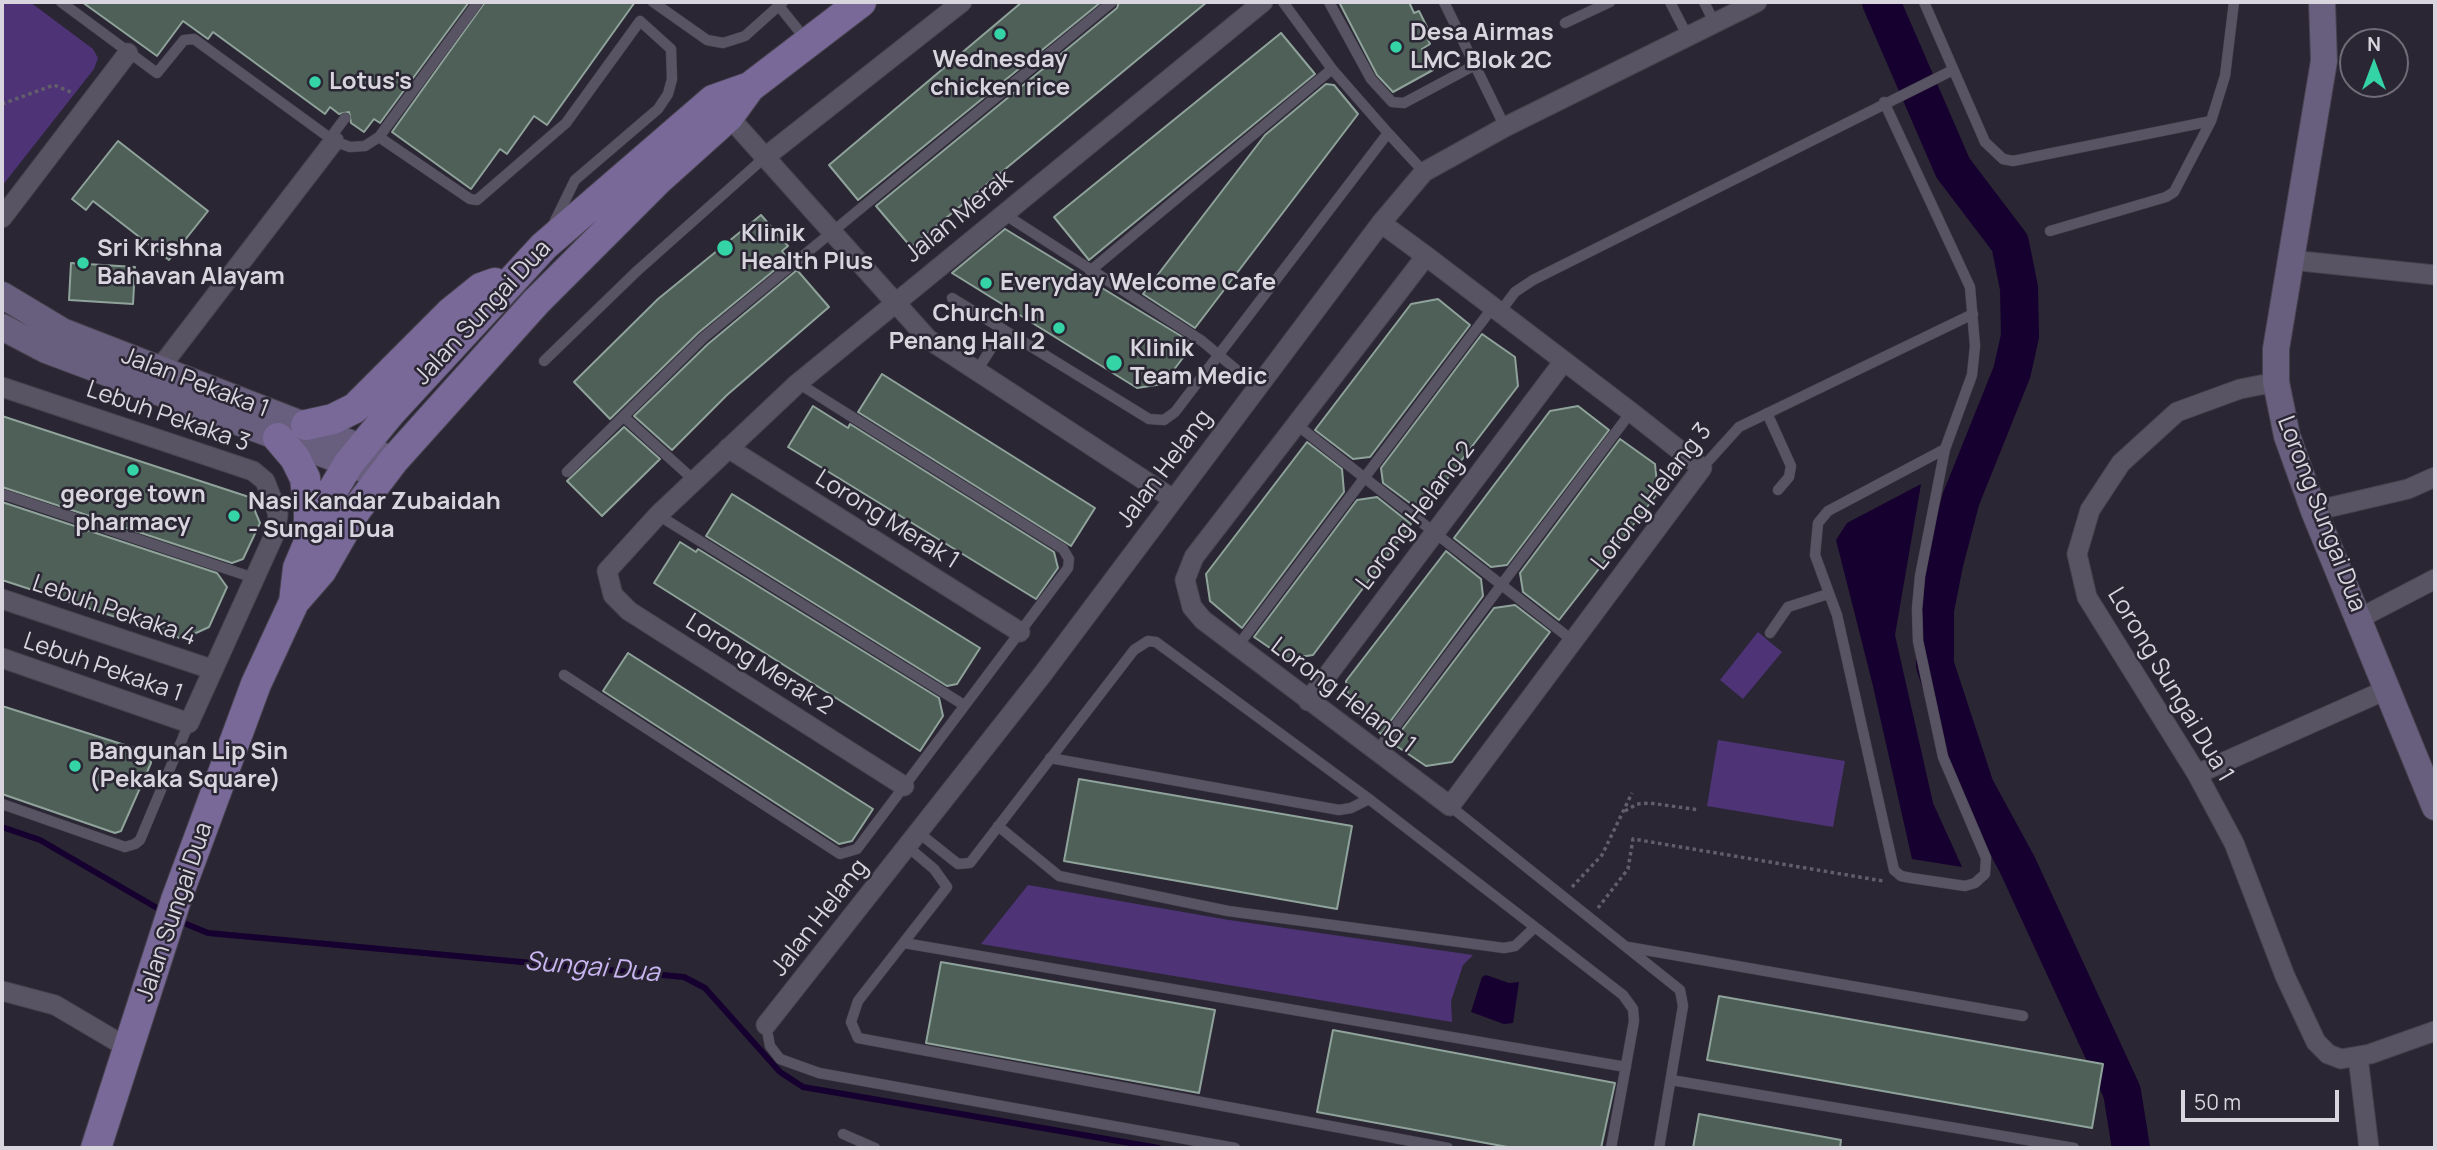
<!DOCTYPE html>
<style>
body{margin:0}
#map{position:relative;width:2437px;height:1150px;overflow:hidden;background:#2a2633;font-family:Manrope,sans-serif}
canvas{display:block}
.frame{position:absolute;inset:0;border:4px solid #d8d5de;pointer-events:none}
.north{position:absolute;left:2339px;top:28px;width:70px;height:70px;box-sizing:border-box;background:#2a2633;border:2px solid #706c77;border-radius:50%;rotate:0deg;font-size:19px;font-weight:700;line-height:28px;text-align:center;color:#d8d5de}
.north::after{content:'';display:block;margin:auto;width:24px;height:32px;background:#35d4a7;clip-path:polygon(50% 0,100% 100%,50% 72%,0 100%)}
.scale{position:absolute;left:2181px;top:1090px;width:158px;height:32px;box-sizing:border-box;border:4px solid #d8d5de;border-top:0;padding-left:9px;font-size:21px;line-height:24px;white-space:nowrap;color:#d8d5de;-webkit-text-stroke:5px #2a2633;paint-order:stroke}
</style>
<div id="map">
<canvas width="2437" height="1150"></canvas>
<div class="frame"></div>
<div class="north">N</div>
<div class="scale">50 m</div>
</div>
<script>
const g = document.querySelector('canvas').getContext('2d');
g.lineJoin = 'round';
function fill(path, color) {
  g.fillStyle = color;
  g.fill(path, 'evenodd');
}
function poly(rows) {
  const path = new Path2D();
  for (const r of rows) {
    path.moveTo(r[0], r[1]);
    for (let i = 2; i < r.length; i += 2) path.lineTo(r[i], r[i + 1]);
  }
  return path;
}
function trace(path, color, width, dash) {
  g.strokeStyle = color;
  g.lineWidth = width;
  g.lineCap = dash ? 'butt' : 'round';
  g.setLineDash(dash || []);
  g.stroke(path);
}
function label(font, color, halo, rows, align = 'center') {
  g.font = font + ' Manrope,sans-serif';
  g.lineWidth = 5;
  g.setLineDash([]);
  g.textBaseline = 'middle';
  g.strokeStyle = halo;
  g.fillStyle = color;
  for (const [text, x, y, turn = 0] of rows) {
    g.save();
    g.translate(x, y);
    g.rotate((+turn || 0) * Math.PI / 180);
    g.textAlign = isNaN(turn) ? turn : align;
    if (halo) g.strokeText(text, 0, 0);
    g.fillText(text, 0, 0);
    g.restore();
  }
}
fill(poly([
 [2,2,30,2,93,49,98,58,94,69,2,186],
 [1758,632,1782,652,1743,699,1720,680],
 [1718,740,1845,761,1833,827,1707,806],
 [1028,885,1229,920,1473,955,1463,965,1451,1001,1452,1022,981,944]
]), '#4e3477');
fill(poly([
 [1921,484,1895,635,1933,803,1962,867,1912,859,1873,686,1836,540,1847,523],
 [1486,975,1509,983,1519,982,1513,1023,1504,1024,1471,1012,1482,977]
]), '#16002f');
trace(poly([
 [2,827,40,840,164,912],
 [179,921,208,933,684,977,705,988,780,1072,803,1087,1159,1148]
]), '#16002f', 6);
trace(poly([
 [1881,2,1953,168,2010,243,2019,288,2020,336,2012,372,1961,499,1944,564,1935,610,1935,665,1975,787,2017,864,2122,1092,2131,1148]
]), '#16002f', 38);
const building = poly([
 [82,2,469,2,380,123,374,119,364,132,351,123,349,112,339,114,330,107,325,114,213,32,208,39,183,21,157,56,82,2],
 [485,2,635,2,547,125,534,116,507,154,500,149,471,189,392,132,485,2],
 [1022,2,1101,2,858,200,829,165,1022,2],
 [1119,2,1207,2,911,247,876,206,1117,8,1119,2],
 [1339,2,1409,2,1414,13,1419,11,1430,33,1426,35,1430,44,1422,49,1433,70,1393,92,1377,75,1339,2],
 [1281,33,1315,74,1089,260,1054,217,1281,33],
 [1326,84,1334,85,1358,114,1195,328,1143,294,1265,135,1326,84],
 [118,141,208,211,169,260,93,201,86,210,72,199,118,141],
 [761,215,788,246,782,251,788,259,698,333,610,419,574,382,658,299,761,215],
 [1005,229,1186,339,1192,346,1163,384,1137,388,952,273,1005,229],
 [71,263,135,267,133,304,69,300,71,263],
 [797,270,829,307,727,395,672,450,634,416,708,344,797,270],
 [1438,299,1470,325,1370,457,1353,459,1315,430,1411,304,1438,299],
 [1482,334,1515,357,1518,386,1422,512,1383,483,1381,468,1482,334],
 [882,374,1095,508,1071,546,858,412,882,374],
 [813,406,848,428,850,424,1054,552,1058,568,1036,599,788,447,813,406],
 [1578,406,1609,430,1507,565,1491,567,1454,538,1550,411,1578,406],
 [2,416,249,497,260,523,243,559,232,563,2,487,2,416],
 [624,427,660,459,602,516,567,481,624,427],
 [1620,439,1655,464,1658,493,1559,620,1523,592,1520,573,1620,439],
 [1307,442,1342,469,1344,492,1242,628,1210,601,1206,574,1307,442],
 [732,494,980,648,957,684,947,686,706,536,732,494],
 [1377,497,1411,524,1313,655,1286,659,1254,637,1357,500,1377,497],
 [2,502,217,573,227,587,209,627,183,639,2,580,2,502],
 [680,542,696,552,698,549,939,698,943,716,920,751,654,583,680,542],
 [1446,551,1481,579,1483,596,1381,734,1350,708,1346,681,1446,551],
 [1515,605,1550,632,1452,762,1426,766,1392,743,1494,608,1515,605],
 [628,653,873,809,852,841,839,844,603,691,628,653],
 [2,706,150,753,151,763,121,831,115,833,2,794,2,706],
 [1079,779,1352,826,1337,909,1064,861,1079,779],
 [941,962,1215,1010,1199,1093,926,1043,941,962],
 [1719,996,2103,1064,2092,1128,1707,1060,1719,996],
 [1333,1030,1615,1083,1601,1148,1513,1148,1317,1112,1333,1030],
 [1699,1114,1841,1140,1840,1148,1693,1148,1699,1114]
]);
fill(building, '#4f6059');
trace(building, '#8fa39b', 2);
const lane = poly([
 [61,2,157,73,184,40,194,39,334,141,350,147,365,146,379,137,478,2],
 [653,2,707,40,723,43,745,36,783,2],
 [1283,2,1332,69,1388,133],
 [1329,2,1371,79,1392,102,1404,103,1475,65],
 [1444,2,1505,127],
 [1670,2,1688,37],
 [1704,2,1715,24],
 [1924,2,1985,142,2003,159,2013,161,2211,121,2174,192,2166,197,2050,231],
 [779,6,807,41],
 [1565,23,1610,2],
 [1884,102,1970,287,1975,346,1972,375,1945,449,1920,576,1917,609,1918,641,1943,757,1986,858,1985,874,1975,883,1965,886,1911,878,1901,876,1894,870,1837,615,1815,555,1818,523,1828,511,1945,449],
 [2211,121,2225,76,2234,2],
 [379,137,470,199,477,200,566,123,640,21,671,49,672,79,668,94,658,109,575,180,553,225],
 [330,138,345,118],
 [1004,214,1202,341,1257,387],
 [1090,271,1332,69],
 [952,298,1149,419,1164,420,1175,412,1388,133,1424,172],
 [1500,312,1515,292,1533,280,1953,70],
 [544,361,637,271,764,158],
 [976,372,1003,330],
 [1767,413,1791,466,1789,477,1778,490],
 [624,417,695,481],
 [1297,425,1572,640],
 [1702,468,1739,427,1973,314],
 [567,472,703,338,1112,2],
 [2,494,254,578],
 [658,515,964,705],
 [1770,633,1788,607,1828,594],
 [1237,647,1493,307],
 [564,675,840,854,857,849,1068,568,1069,559,1063,549,798,383],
 [1376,752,1631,412],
 [1050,758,1339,810,1351,808,1369,799],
 [2,804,125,847,135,844,140,840,189,723],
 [1450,806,1680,990,1683,1006,1659,1148],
 [998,826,1059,876,1228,911,1504,948,1515,946,1535,927],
 [919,833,958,864,970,863,1134,650,1148,641,1156,642,1369,799,1623,995,1633,1009,1634,1021,1611,1148],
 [908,847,934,869,947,887,858,1001,851,1022,858,1038,1448,1148],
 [904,943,1626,1067],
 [1628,947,2023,1016],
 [766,1025,770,1046,780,1059,819,1073,1235,1148],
 [1671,1080,2074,1148],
 [843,1134,875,1148]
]);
const street = poly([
 [722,109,928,339,1173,499],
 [764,158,962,2],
 [2,218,128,53],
 [1381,223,1426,256,1631,412,1702,468,1450,806,1203,620,1192,607,1185,580,1194,557,1426,256],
 [2291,260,2435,275],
 [159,369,334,141],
 [2276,382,2240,389,2177,412,2121,463,2090,510,2077,554,2087,597,2197,774,2234,843,2285,976,2316,1042,2328,1054,2341,1059,2370,1054,2435,1031],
 [2,387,253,471,265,481,278,514,276,531,189,723,2,658],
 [728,448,1020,632],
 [2314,511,2408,489,2435,477],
 [2,599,211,669],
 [2360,618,2435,579],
 [1308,701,1564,361],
 [2197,774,2388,689],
 [904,786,629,611,613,595,607,571,658,515,798,383,1263,2],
 [2,991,55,1005,128,1048],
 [766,1025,1042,675,1381,223,1424,172,1505,127,1757,2],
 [2358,1057,2369,1148]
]);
const secondary = poly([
 [2322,2,2324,61,2276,349,2276,382,2287,436,2314,511,2435,807],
 [2,295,62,331,394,460],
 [2,327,46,350,382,476]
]);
const primary = poly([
 [306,425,333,419,355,408,450,313,481,288,495,283],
 [278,438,295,458,305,478,309,510,309,534],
 [294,602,298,568,327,500,349,463,391,412,544,246,713,100,750,87],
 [96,1148,176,900,256,684,294,602,321,571,356,510,394,460,536,302,660,178,729,116,750,87,861,2]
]);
trace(lane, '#46424e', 11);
trace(street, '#46424e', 21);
trace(secondary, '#46424e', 28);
trace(primary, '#46424e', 32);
trace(poly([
 [2,104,54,85,73,93],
 [1625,811,1637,804,1650,803,1699,810],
 [1572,887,1602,855,1632,793],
 [1598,908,1628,869,1633,839,1883,881]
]), '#625e6a', 3.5, [3.5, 3.5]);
trace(lane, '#585463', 10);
trace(street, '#585463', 19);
trace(secondary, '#685e7e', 26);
trace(primary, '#796999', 30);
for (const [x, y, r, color] of [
 [1000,34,7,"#35d4a7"],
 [1396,47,7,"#35d4a7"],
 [315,82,7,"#35d4a7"],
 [725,248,9,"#35d4a7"],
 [83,263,7,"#35d4a7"],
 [986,283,7,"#35d4a7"],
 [1059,328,7,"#35d4a7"],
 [1114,363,9,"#35d4a7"],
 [133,470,7,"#35d4a7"],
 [234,516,7,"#35d4a7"],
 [75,766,7,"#35d4a7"]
]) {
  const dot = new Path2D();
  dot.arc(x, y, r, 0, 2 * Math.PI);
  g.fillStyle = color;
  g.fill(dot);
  trace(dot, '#2a2633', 2.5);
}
label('bold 24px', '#d8d5de', '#2a2633', [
 ["Desa Airmas",1410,33],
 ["LMC Blok 2C",1410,61],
 ["Wednesday",1000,60,"center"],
 ["chicken rice",1000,88,"center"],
 ["Lotus's",329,82],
 ["Klinik",741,234],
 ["Health Plus",741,262],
 ["Sri Krishna",97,249],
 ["Bahavan Alayam",97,277],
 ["Everyday Welcome Cafe",1000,283],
 ["Church In",1045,314,"right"],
 ["Penang Hall 2",1045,342,"right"],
 ["Klinik",1130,349],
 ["Team Medic",1130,377],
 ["george town",133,495,"center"],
 ["pharmacy",133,523,"center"],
 ["Nasi Kandar Zubaidah",248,502],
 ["- Sungai Dua",248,530],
 ["Bangunan Lip Sin",89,752],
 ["(Pekaka Square)",89,780]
], 'left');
label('24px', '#d8d5de', '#2a2633', [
 ["Jalan Merak",959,217,-39],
 ["Jalan Sungai Dua",483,313,-47],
 ["Jalan Pekaka 1",195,383,21],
 ["Lebuh Pekaka 3",168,417,19],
 ["Jalan Helang",1165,469,-53],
 ["Lorong Helang 3",1652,497,-52],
 ["Lorong Sungai Dua",2321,514,69],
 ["Lorong Helang 2",1416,516,-53],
 ["Lorong Merak 1",887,520,32],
 ["Lebuh Pekaka 4",114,611,19],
 ["Lorong Merak 2",759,665,32],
 ["Lebuh Pekaka 1",103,668,19],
 ["Lorong Sungai Dua 1",2170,685,59],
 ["Lorong Helang 1",1343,696,37],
 ["Jalan Sungai Dua",175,912,-71],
 ["Jalan Helang",820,918,-52]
]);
label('italic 26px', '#c8b5f1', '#2a2633', [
 ["Sungai Dua",592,968,5]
]);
</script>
